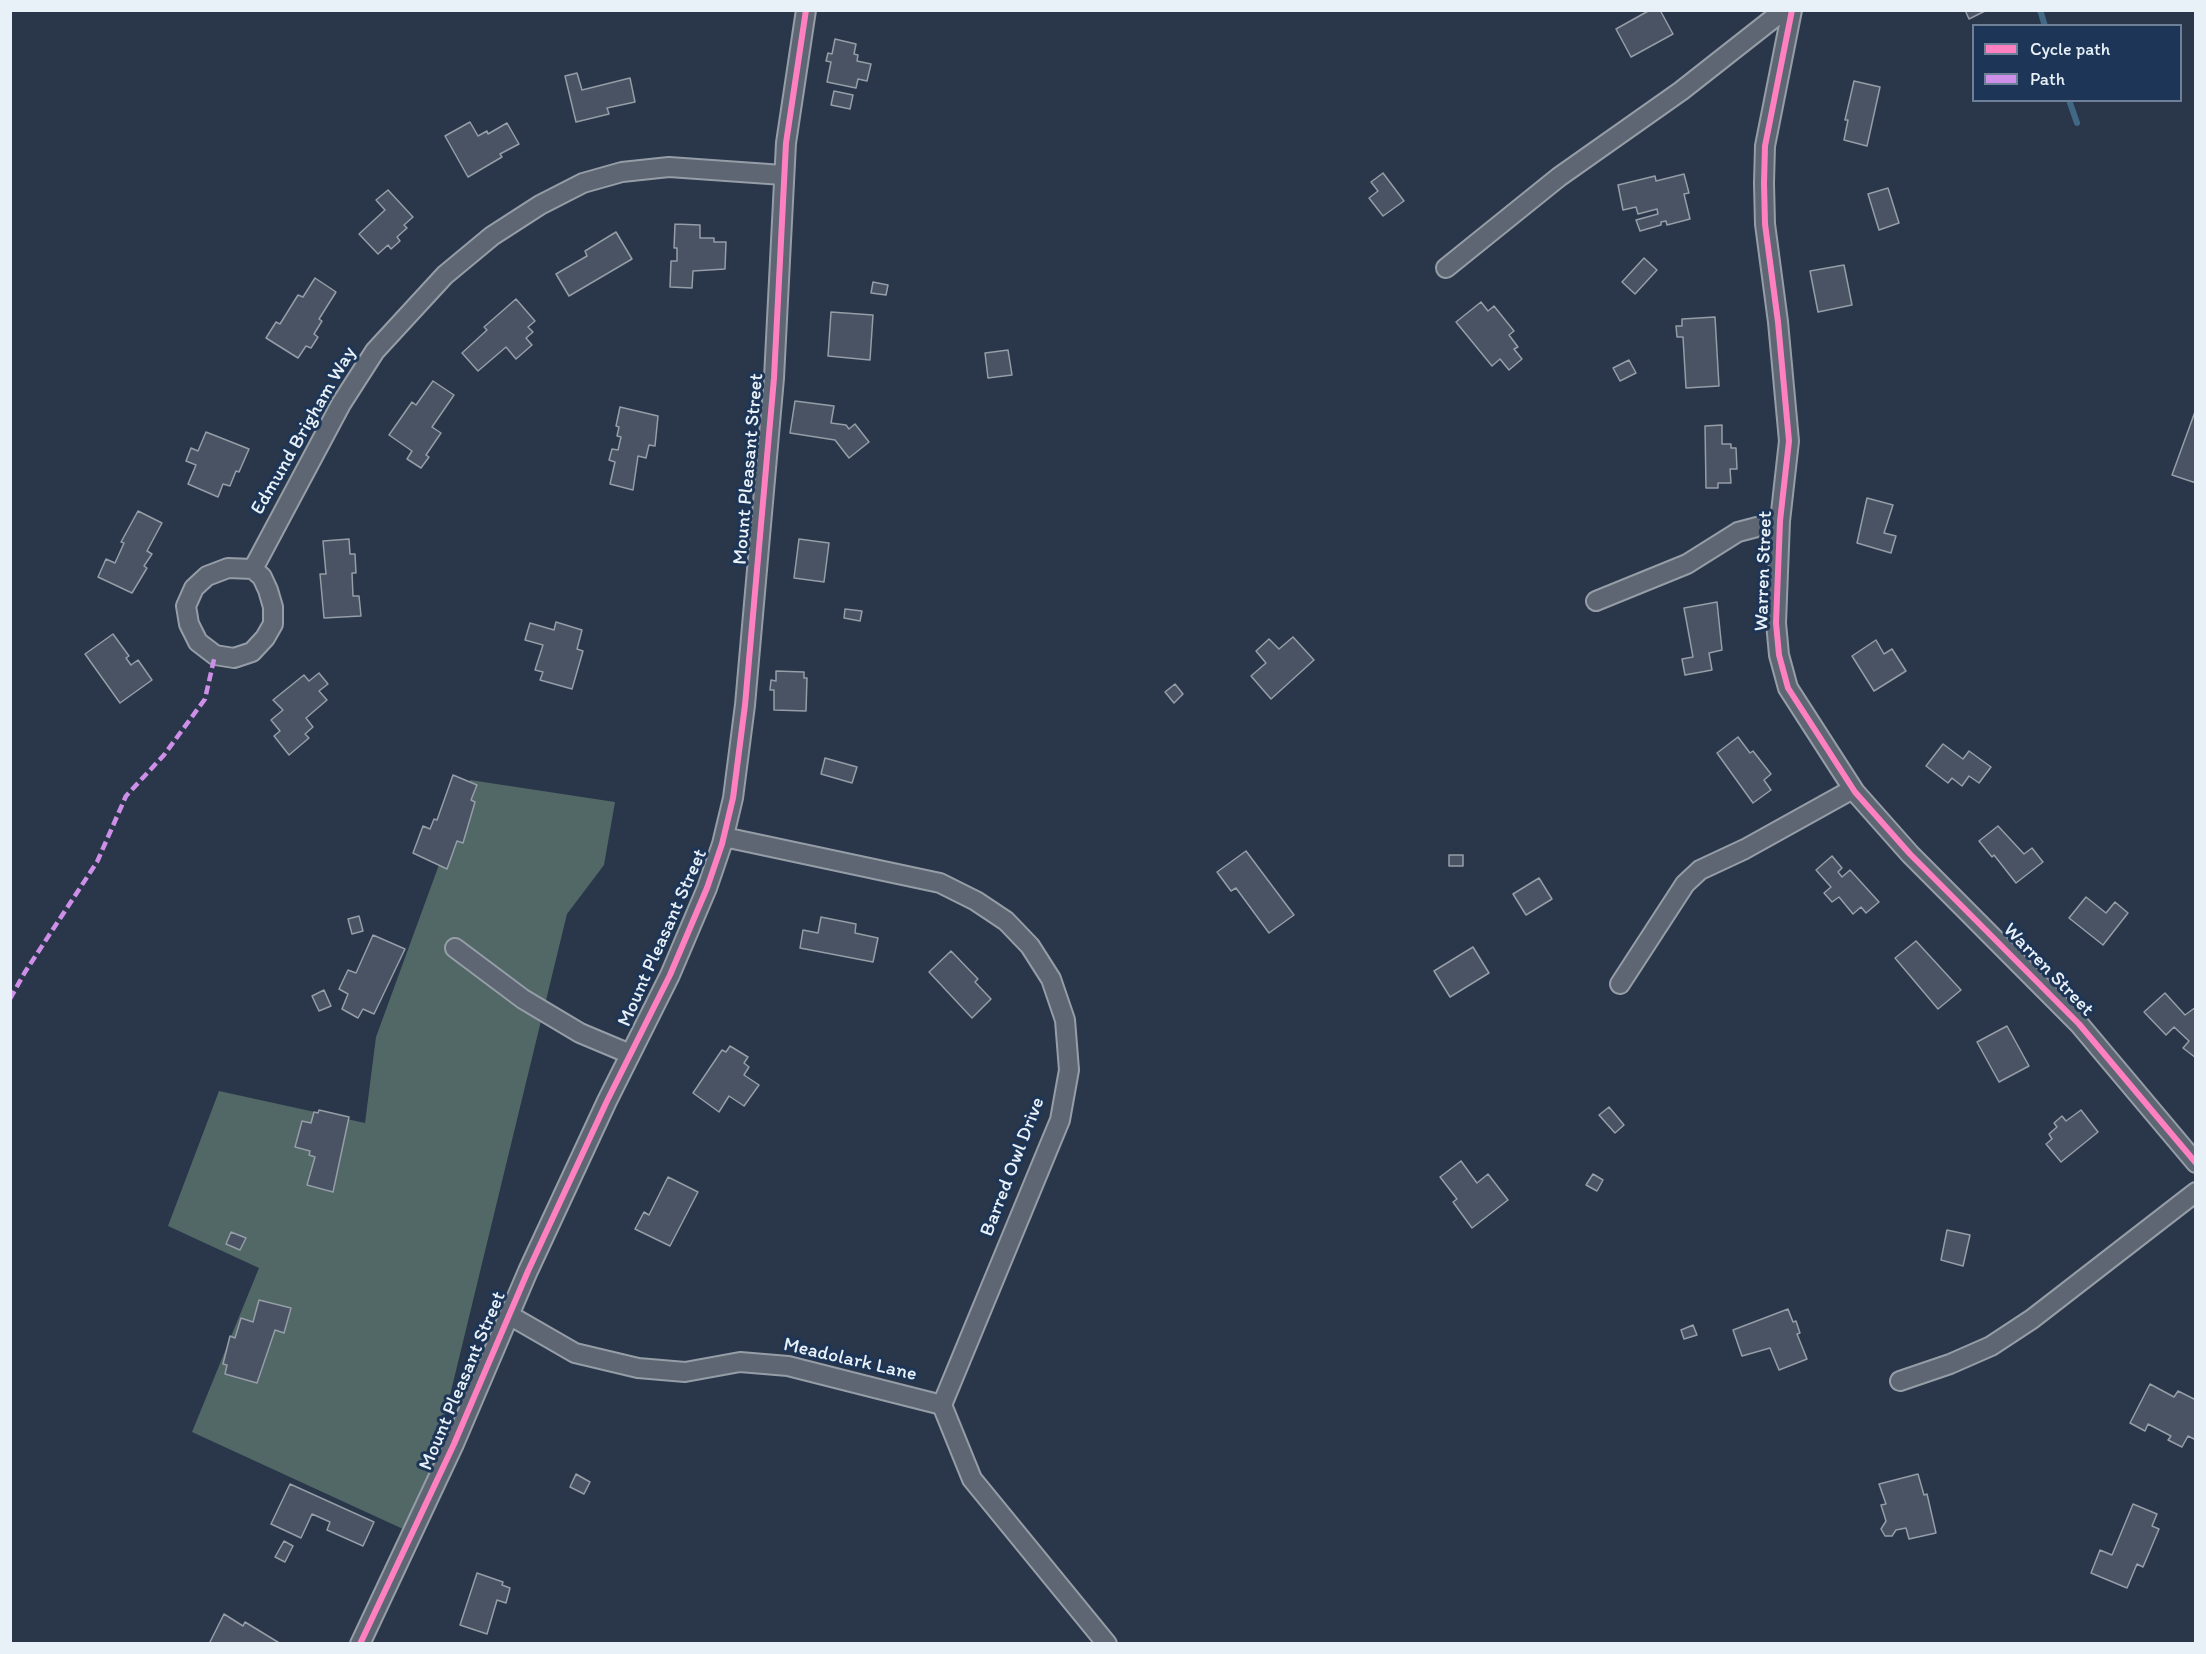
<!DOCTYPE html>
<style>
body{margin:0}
#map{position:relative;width:2206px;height:1654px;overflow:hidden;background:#2a374a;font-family:Itim,sans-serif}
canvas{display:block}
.frame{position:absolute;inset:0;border:12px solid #e8f1f8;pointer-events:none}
.legend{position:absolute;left:1972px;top:24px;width:210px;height:78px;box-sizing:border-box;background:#1d3557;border:2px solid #6e8097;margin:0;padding:8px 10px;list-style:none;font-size:18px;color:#e8f1f8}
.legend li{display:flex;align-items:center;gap:12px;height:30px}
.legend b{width:30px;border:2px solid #6e8097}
</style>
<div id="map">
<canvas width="2206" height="1654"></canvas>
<div class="frame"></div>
<ul class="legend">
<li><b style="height:8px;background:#ff80c0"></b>Cycle path</li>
<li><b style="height:8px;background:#ce8fe9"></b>Path</li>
</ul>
</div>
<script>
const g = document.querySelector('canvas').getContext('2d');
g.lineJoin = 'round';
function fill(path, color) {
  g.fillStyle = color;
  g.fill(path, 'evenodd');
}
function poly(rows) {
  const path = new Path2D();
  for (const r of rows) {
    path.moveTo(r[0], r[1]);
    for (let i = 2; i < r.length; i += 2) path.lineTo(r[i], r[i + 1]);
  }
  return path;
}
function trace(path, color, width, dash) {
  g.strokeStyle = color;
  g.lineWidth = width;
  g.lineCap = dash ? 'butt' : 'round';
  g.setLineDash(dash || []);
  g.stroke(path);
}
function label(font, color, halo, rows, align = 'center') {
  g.font = font + ' Itim,sans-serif';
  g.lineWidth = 6;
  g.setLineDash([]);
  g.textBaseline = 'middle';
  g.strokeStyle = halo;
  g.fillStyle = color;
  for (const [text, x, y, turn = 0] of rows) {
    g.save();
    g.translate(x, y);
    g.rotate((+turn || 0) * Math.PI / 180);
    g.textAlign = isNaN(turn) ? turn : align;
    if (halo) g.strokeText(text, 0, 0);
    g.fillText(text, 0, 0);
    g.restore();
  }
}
fill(poly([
 [470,780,615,802,604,865,567,914,416,1535,192,1432,259,1268,168,1226,219,1091,365,1123,376,1037]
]), '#516867');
trace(poly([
 [2040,10,2045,26],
 [2069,100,2077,123]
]), '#416884', 6);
const building = poly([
 [1650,10,1660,10,1673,34,1631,57,1616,29,1650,10],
 [1965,10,1987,10,1969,19,1965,10],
 [835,39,856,44,854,54,858,55,857,61,871,64,867,81,858,79,856,88,827,82,831,62,826,61,828,53,832,54,835,39],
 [577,73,582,90,630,78,635,102,607,108,609,114,576,122,565,76,577,73],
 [1854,81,1880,87,1867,146,1844,140,1848,120,1845,120,1854,81],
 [834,91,853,95,850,109,831,105,834,91],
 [470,122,478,136,487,131,488,134,507,123,519,144,500,154,502,157,468,177,445,136,470,122],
 [1383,173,1404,201,1383,216,1369,198,1378,191,1371,182,1383,173],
 [1684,174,1689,193,1684,194,1690,219,1667,225,1666,221,1661,222,1661,225,1640,231,1636,220,1658,214,1657,209,1638,214,1636,207,1623,210,1618,185,1655,176,1656,181,1684,174],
 [1888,188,1899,223,1879,230,1868,194,1888,188],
 [388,190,413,217,404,225,407,228,397,237,400,241,391,249,388,245,378,254,359,234,385,210,376,200,388,190],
 [675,224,700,225,700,238,714,238,714,242,726,242,725,269,693,271,692,288,670,287,671,261,677,261,677,248,674,248,675,224],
 [616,232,632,259,569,296,556,274,587,256,585,251,616,232],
 [1644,258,1657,270,1635,294,1622,282,1644,258],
 [1844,265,1852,305,1818,312,1810,271,1844,265],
 [315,278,336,292,319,319,322,321,314,334,318,337,311,348,306,346,298,358,266,338,276,322,280,324,298,295,303,297,315,278],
 [873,282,888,285,886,295,871,293,873,282],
 [516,299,535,321,528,327,533,332,526,338,532,345,516,359,506,347,478,371,462,353,487,330,484,327,516,299],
 [1481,302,1488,311,1494,306,1514,331,1509,335,1518,347,1514,349,1522,359,1509,370,1500,359,1492,366,1456,322,1481,302],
 [831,312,873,315,870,360,828,356,831,312],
 [1715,317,1719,386,1686,388,1683,337,1677,337,1676,326,1682,326,1682,319,1715,317],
 [1008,350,1012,375,988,378,985,353,1008,350],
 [1629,360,1636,373,1620,381,1613,368,1629,360],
 [433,381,454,395,432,427,441,433,426,455,429,457,421,468,407,459,412,451,389,435,412,402,416,405,433,381],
 [795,401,834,406,831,423,846,425,849,429,855,424,869,442,849,458,835,440,790,433,795,401],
 [620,407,658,416,655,446,649,445,646,458,638,456,633,490,610,484,615,462,609,460,612,449,618,450,621,437,617,436,619,427,616,426,620,407],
 [2196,409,2196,483,2172,475,2196,409],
 [1722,425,1722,444,1731,444,1731,448,1736,448,1737,469,1730,469,1731,483,1718,483,1718,488,1706,488,1705,426,1722,425],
 [206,432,249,449,239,472,236,471,230,486,223,484,218,497,188,484,196,465,186,461,191,448,198,451,206,432],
 [1867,498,1893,505,1884,533,1896,536,1891,553,1857,543,1867,498],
 [138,511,162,523,147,551,152,554,144,566,147,568,132,593,98,577,106,559,115,563,124,543,121,542,138,511],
 [349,539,350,554,355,554,356,573,352,573,353,596,359,596,361,616,324,618,320,574,326,574,323,541,349,539],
 [799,539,829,543,824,582,794,578,799,539],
 [1717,602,1722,650,1709,653,1712,670,1685,675,1682,659,1693,657,1684,608,1717,602],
 [845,609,862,611,860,621,844,618,845,609],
 [556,622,582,630,577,649,583,651,572,689,540,680,543,672,535,670,543,645,525,640,530,623,554,630,556,622],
 [113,634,129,656,126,658,131,665,138,660,152,680,120,703,85,654,113,634],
 [1293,637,1314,660,1271,699,1251,676,1266,663,1256,651,1269,639,1279,649,1293,637],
 [1876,640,1884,654,1892,649,1906,671,1874,691,1852,656,1876,640],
 [776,671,804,672,804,678,807,678,806,711,774,710,774,690,770,690,771,680,776,681,776,671],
 [319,673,328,684,319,691,327,700,306,718,313,727,305,734,309,738,289,755,274,736,280,731,271,720,283,710,273,700,304,675,309,681,319,673],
 [1175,684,1183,694,1174,703,1165,692,1175,684],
 [1738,737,1750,753,1753,751,1771,774,1764,780,1771,790,1753,803,1717,753,1738,737],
 [1943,744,1963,759,1969,751,1991,767,1979,783,1969,776,1962,786,1952,778,1948,783,1926,766,1943,744],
 [825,758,857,767,852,783,821,774,825,758],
 [453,775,477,785,471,800,475,802,463,843,457,841,447,869,413,853,423,826,430,829,434,819,437,820,453,775],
 [1998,826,2024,854,2032,848,2043,862,2016,883,1994,855,1992,857,1979,841,1998,826],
 [1246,851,1294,915,1269,933,1236,888,1231,891,1217,872,1246,851],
 [1449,855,1463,855,1463,866,1449,866,1449,855],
 [1832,856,1842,868,1838,872,1842,877,1850,870,1879,902,1866,913,1861,907,1853,914,1839,897,1832,902,1824,893,1831,887,1816,870,1832,856],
 [1539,878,1552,899,1526,915,1513,894,1539,878],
 [2086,897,2106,913,2115,902,2128,913,2103,945,2069,918,2086,897],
 [359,916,363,931,352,934,348,919,359,916],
 [821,917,856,924,855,933,878,938,873,962,800,948,803,930,818,933,821,917],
 [373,935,405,949,374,1014,363,1009,358,1018,342,1009,348,994,339,989,348,970,356,973,373,935],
 [1916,941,1961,990,1938,1009,1895,958,1916,941],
 [1473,947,1489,973,1450,997,1434,971,1473,947],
 [951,951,978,979,975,982,991,999,972,1018,929,972,951,951],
 [324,990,331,1006,319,1011,312,996,324,990],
 [2165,993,2185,1015,2196,1007,2196,1058,2183,1048,2189,1041,2174,1027,2166,1035,2144,1012,2165,993],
 [2007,1026,2029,1066,1999,1082,1977,1042,2007,1026],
 [730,1046,748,1057,744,1063,749,1067,744,1075,759,1085,744,1106,729,1096,719,1112,693,1093,722,1050,726,1052,730,1046],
 [1609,1107,1624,1125,1615,1133,1599,1115,1609,1107],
 [319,1110,349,1117,333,1192,307,1185,315,1157,309,1155,310,1151,295,1147,302,1121,311,1123,314,1112,318,1113,319,1110],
 [2081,1110,2098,1132,2061,1162,2046,1144,2052,1139,2049,1134,2057,1127,2054,1123,2062,1116,2066,1121,2081,1110],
 [1461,1161,1477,1183,1488,1174,1508,1200,1472,1228,1453,1202,1457,1199,1440,1177,1461,1161],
 [1593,1174,1603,1180,1597,1191,1586,1185,1593,1174],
 [668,1177,698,1192,670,1246,635,1229,644,1212,649,1215,668,1177],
 [1947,1230,1970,1235,1963,1266,1941,1260,1947,1230],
 [231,1232,246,1238,240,1250,226,1244,231,1232],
 [259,1300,291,1308,284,1333,275,1330,257,1383,225,1374,227,1365,223,1364,230,1336,235,1338,241,1318,253,1322,259,1300],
 [1788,1309,1793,1322,1796,1321,1800,1333,1797,1334,1807,1359,1779,1370,1770,1348,1742,1356,1733,1330,1788,1309],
 [1693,1325,1697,1335,1684,1339,1681,1330,1693,1325],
 [2150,1384,2174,1397,2178,1391,2196,1400,2196,1440,2188,1436,2182,1447,2168,1440,2171,1436,2148,1424,2145,1431,2130,1423,2150,1384],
 [576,1474,590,1482,584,1494,570,1487,576,1474],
 [1918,1474,1924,1495,1927,1494,1936,1533,1909,1539,1906,1528,1896,1530,1892,1536,1885,1536,1881,1529,1886,1521,1881,1505,1886,1504,1879,1484,1918,1474],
 [290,1484,374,1522,363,1546,327,1530,330,1522,312,1514,301,1538,271,1524,290,1484],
 [2133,1504,2157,1514,2152,1526,2159,1529,2143,1567,2137,1564,2127,1588,2091,1573,2100,1550,2112,1555,2133,1504],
 [284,1541,293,1546,285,1562,275,1557,284,1541],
 [477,1573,503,1582,502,1585,510,1588,506,1603,497,1600,487,1634,460,1625,477,1573],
 [224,1614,243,1626,245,1622,281,1644,209,1644,224,1614]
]);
fill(building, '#4a5363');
trace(building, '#959da7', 1.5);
const street = poly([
 [1792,10,1765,146,1764,183,1765,224,1778,322,1789,441,1780,521,1776,623,1779,655,1788,688,1855,792,1910,854,2079,1024,2196,1163],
 [1446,268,1559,177,1681,91,1784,10],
 [253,569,262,577,268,590,273,607,273,624,265,638,252,652,234,658,215,655,198,642,189,624,186,606,194,588,207,576,228,568,253,569,341,404,375,351,445,275,492,236,540,205,583,183,622,172,669,167,783,175],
 [1596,601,1687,564,1738,532,1780,521],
 [724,837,940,883,976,901,1006,921,1030,946,1051,979,1065,1020,1069,1070,1060,1120,942,1405,972,1479,1107,1644],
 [455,948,523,999,580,1033,630,1054],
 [1620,984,1685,884,1700,870,1745,849,1853,789],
 [509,1315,575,1353,638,1368,685,1372,740,1362,788,1366,942,1405],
 [1900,1381,1950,1364,1991,1346,2032,1319,2196,1192],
 [360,1644,454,1444,528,1271,607,1101,670,975,707,888,722,844,733,798,745,705,774,378,786,143,806,10]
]);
trace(street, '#959da7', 22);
trace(street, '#5d6672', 18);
trace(poly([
 [10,999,25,972,97,862,126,796,164,755,205,699,215,655]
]), '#ce8fe9', 4.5, [9, 4.5]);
trace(poly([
 [1792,10,1765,146,1764,183,1765,224,1778,322,1789,441,1780,521,1776,623,1779,655,1788,688,1855,792,1910,854,2079,1024,2196,1163],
 [360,1644,454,1444,528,1271,607,1101,670,975,707,888,722,844,733,798,745,705,774,378,786,143,806,10]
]), '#ff80c0', 6);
label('20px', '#e8f1f8', '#1d3557', [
 ["Edmund Brigham Way",304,431,-60],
 ["Mount Pleasant Street",749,469,-85],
 ["Warren Street",1764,571,-88],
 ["Mount Pleasant Street",663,938,-66],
 ["Warren Street",2048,970,46],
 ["Barred Owl Drive",1013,1167,-69],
 ["Meadolark Lane",850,1360,13],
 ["Mount Pleasant Street",463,1381,-67]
]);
</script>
